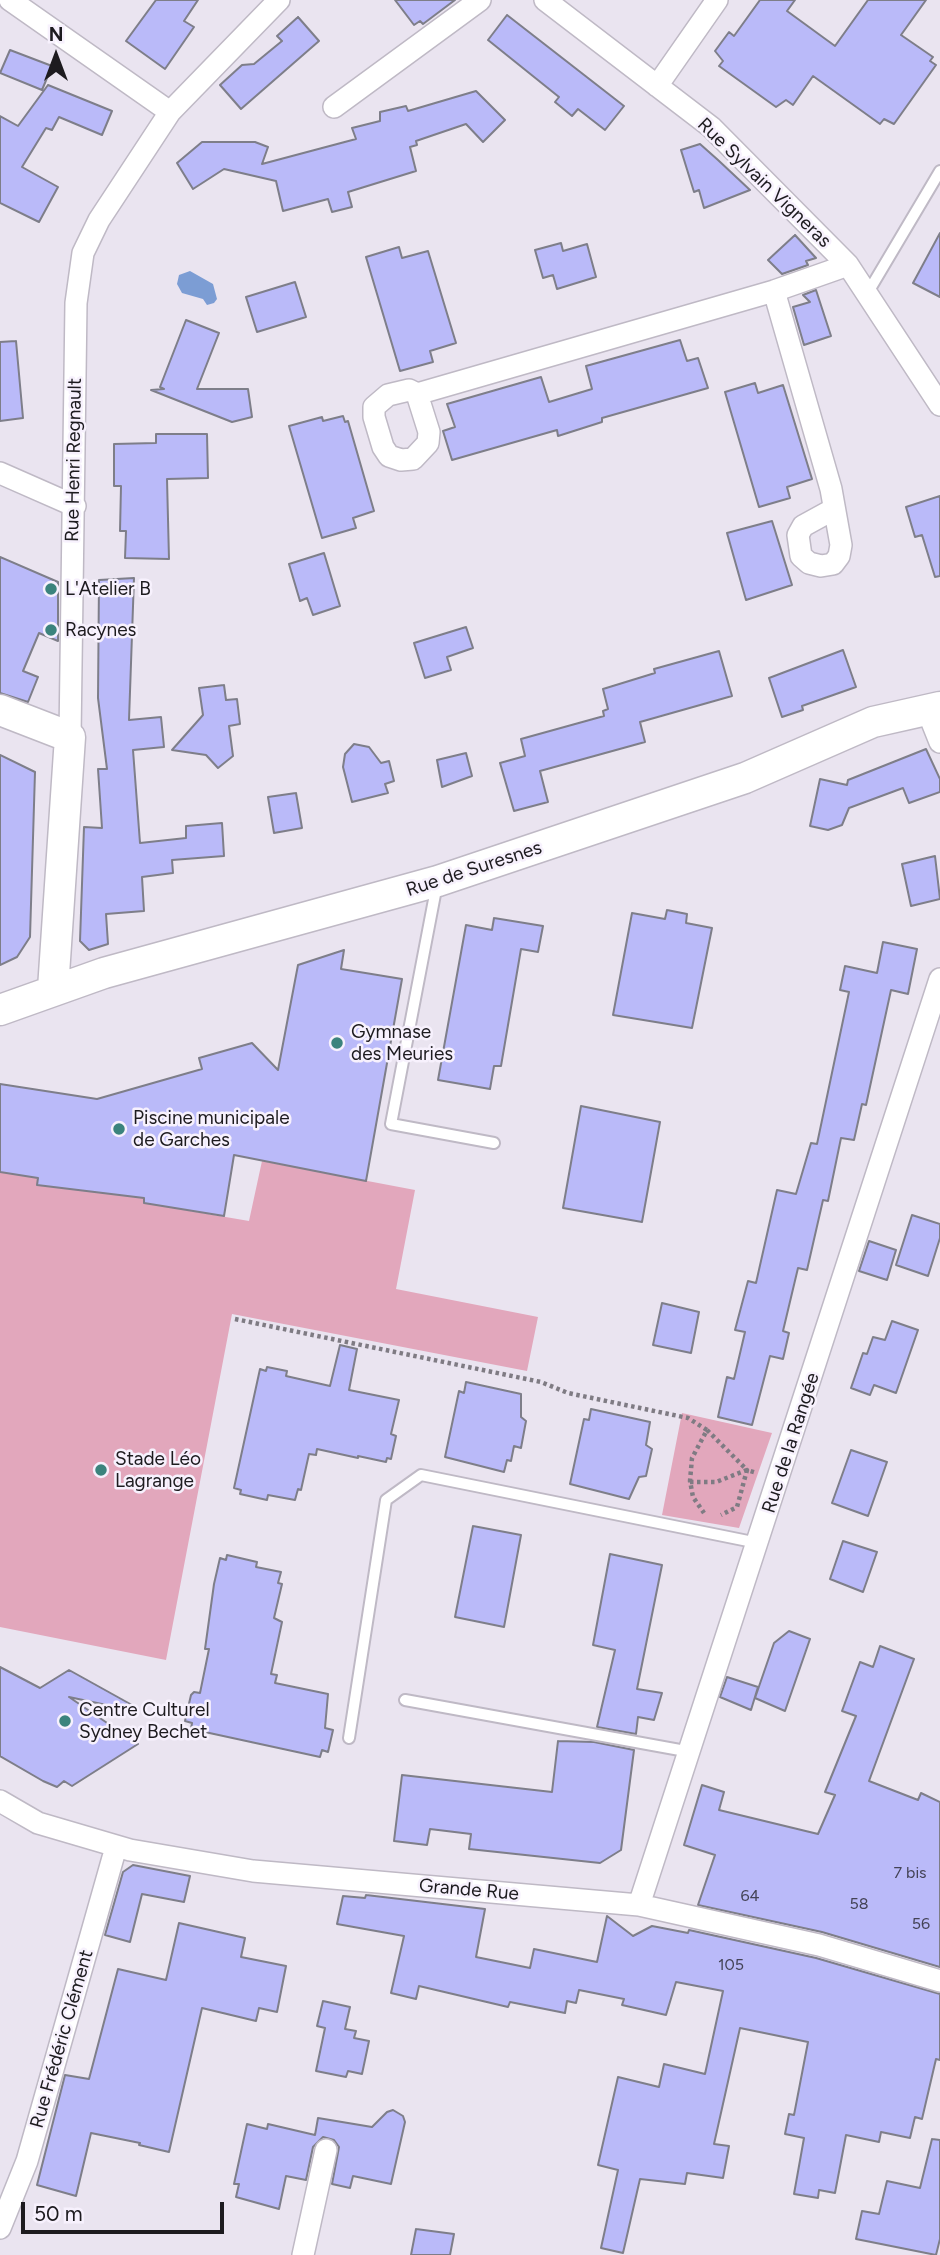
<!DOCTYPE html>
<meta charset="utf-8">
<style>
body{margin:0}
#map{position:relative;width:940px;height:2255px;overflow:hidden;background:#eae4f0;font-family:Figtree,sans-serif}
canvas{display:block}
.north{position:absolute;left:21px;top:21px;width:70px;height:70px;-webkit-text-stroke:5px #f7f1fd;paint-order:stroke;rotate:0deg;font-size:19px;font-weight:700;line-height:28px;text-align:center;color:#1d1b1f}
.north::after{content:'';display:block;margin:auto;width:24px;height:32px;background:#1d1b1f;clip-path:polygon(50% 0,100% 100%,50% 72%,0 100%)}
.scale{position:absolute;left:21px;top:2202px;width:203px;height:32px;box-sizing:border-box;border:4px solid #1d1b1f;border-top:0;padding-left:9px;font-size:21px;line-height:24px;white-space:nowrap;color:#1d1b1f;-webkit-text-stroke:5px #f7f1fd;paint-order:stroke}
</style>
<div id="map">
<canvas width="940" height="2255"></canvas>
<div class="north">N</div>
<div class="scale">50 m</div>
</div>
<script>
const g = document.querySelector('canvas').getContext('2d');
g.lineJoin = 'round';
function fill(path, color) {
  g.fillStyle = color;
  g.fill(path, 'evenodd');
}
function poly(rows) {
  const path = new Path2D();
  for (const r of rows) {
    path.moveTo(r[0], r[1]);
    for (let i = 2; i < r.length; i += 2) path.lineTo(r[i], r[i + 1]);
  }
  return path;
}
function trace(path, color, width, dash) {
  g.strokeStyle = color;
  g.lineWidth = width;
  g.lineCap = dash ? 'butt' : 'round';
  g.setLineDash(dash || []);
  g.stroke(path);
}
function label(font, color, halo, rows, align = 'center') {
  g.font = font + ' Figtree,sans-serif';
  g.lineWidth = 5;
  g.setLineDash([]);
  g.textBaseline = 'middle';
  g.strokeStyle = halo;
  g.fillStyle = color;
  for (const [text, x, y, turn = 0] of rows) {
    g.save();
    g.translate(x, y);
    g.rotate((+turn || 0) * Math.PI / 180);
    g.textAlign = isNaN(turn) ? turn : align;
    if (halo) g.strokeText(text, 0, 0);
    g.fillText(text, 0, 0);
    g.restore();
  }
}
fill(poly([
 [262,1161,415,1190,396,1289,538,1317,527,1371,232,1314,166,1660,0,1627,0,1172,38,1178,37,1185,144,1198,144,1203,249,1221],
 [682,1413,772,1433,739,1528,662,1515]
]), '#e2a7bc');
fill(poly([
 [190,271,213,284,217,299,214,303,207,305,203,299,182,293,177,284,179,275]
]), '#7c9dd4');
const building = poly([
 [156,0,198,0,184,21,194,27,165,69,126,41,156,0],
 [395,0,455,0,423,24,420,21,414,25,395,0],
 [760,0,795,0,787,11,835,46,868,0,926,0,901,35,933,57,930,61,936,65,894,124,884,119,880,124,813,76,793,105,786,100,776,107,719,66,723,61,715,51,729,32,734,36,760,0],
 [507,15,624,106,605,130,578,109,572,116,555,102,559,97,488,40,507,15],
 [298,17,319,41,241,109,220,85,242,65,254,64,282,41,277,36,298,17],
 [10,50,52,66,42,90,0,73,10,50],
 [48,85,112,111,102,135,59,117,52,130,46,128,22,167,58,187,39,222,0,203,0,116,18,126,48,85],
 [476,91,505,120,483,142,466,124,416,141,417,145,410,147,416,171,348,192,352,207,332,212,328,199,283,211,276,181,224,169,193,189,177,163,202,142,255,142,268,147,262,164,356,139,352,128,380,121,380,112,406,106,408,111,476,91],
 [700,144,718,160,750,190,704,208,699,190,694,192,681,150,700,144],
 [940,233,940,297,913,283,940,233],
 [795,235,816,258,806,261,808,265,782,274,768,260,795,235],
 [561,243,563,251,587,244,596,277,557,289,553,275,543,278,535,250,561,243],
 [399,247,402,258,428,251,456,343,430,351,433,362,400,371,366,257,399,247],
 [295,282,306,317,257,332,246,297,295,282],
 [816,290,831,336,804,345,793,307,810,302,803,295,816,290],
 [186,320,219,333,197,389,248,389,252,417,232,422,151,390,164,389,160,387,186,320],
 [680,340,687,361,698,358,708,388,602,418,602,422,558,436,557,430,452,460,443,431,455,427,447,404,541,377,549,402,592,389,586,366,680,340],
 [16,341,23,418,0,421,0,342,16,341],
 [755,383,758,393,783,385,812,479,787,487,790,498,759,507,725,392,755,383],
 [343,416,345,422,348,421,374,511,353,518,356,528,322,538,289,426,322,417,323,421,343,416],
 [156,434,207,434,208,478,167,479,169,559,125,558,126,531,120,531,121,486,114,486,114,444,156,443,156,434],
 [940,496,940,576,935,577,922,535,915,537,906,507,940,496],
 [772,521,792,585,746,600,727,533,772,521],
 [324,553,340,606,313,615,307,598,300,601,289,564,324,553],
 [0,557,58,582,58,641,39,633,23,671,38,677,28,702,0,693,0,557],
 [134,578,129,720,161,717,164,747,133,750,140,843,186,838,186,826,222,823,224,856,172,860,173,873,142,877,144,911,106,914,108,944,89,950,80,941,84,827,102,828,98,769,107,769,98,698,99,580,134,578],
 [466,627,473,648,447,657,451,670,425,678,414,643,466,627],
 [843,650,856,687,802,706,803,710,782,717,769,678,843,650],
 [719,651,732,696,640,722,645,742,540,771,548,802,514,811,500,763,525,756,521,739,604,716,603,711,608,709,603,689,655,673,654,669,719,651],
 [224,685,226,700,237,699,240,724,229,726,233,756,218,768,206,755,172,750,203,715,199,688,224,685],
 [354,744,369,747,381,763,389,761,394,781,385,784,388,793,352,802,343,767,345,754,354,744],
 [926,749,940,779,940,792,909,803,903,788,849,808,842,825,828,830,810,826,820,779,847,785,848,780,926,749],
 [466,753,472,776,442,787,437,760,466,753],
 [0,755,35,772,30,937,17,957,0,965,0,755],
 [296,793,302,828,274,833,268,797,296,793],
 [935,856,940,899,911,906,902,864,935,856],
 [667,910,687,914,686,923,712,928,692,1028,613,1015,632,913,665,919,667,910],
 [494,918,543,926,538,952,521,949,501,1066,494,1066,490,1089,438,1080,466,925,492,930,494,918],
 [883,942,917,949,908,994,891,990,866,1105,862,1104,854,1140,841,1138,828,1201,823,1200,807,1270,798,1268,783,1331,789,1333,783,1359,770,1356,752,1425,718,1417,727,1377,734,1379,745,1332,735,1330,748,1281,756,1283,777,1190,796,1194,811,1143,817,1144,849,992,840,990,845,966,877,973,883,942],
 [344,950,341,969,402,979,366,1181,234,1155,224,1216,144,1203,144,1198,37,1185,38,1178,0,1172,0,1084,97,1099,202,1069,199,1058,252,1043,278,1070,298,965,344,950],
 [581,1106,660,1122,642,1222,563,1208,581,1106],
 [912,1215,940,1224,940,1238,928,1276,896,1265,912,1215],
 [869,1241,896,1250,887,1280,859,1271,869,1241],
 [662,1303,699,1312,691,1353,653,1345,662,1303],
 [892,1321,918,1330,896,1393,874,1385,870,1395,851,1388,863,1353,867,1354,873,1337,885,1340,892,1321],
 [340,1345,357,1349,349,1390,399,1400,391,1434,396,1436,391,1459,387,1458,386,1462,358,1456,358,1458,317,1449,316,1455,309,1454,301,1490,298,1489,295,1500,268,1495,267,1500,240,1494,241,1490,234,1488,260,1369,266,1371,267,1367,287,1371,286,1376,330,1386,340,1345],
 [466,1382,521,1394,521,1417,526,1421,521,1448,514,1446,511,1461,507,1460,504,1472,445,1457,459,1391,464,1393,466,1382],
 [591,1409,650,1422,646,1445,652,1449,646,1476,639,1477,629,1499,570,1484,584,1419,589,1420,591,1409],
 [851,1450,887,1462,868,1516,832,1503,851,1450],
 [473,1526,521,1535,504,1627,455,1617,473,1526],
 [843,1541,877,1552,863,1592,830,1579,843,1541],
 [610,1554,662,1565,637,1689,662,1693,654,1720,638,1717,636,1734,597,1727,615,1650,593,1645,610,1554],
 [227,1555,257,1562,256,1567,281,1572,278,1583,282,1584,274,1618,282,1622,271,1674,277,1675,275,1683,328,1694,325,1728,333,1730,328,1752,322,1750,320,1757,191,1729,192,1723,185,1721,191,1695,194,1692,200,1693,209,1649,205,1649,214,1584,220,1558,226,1560,227,1555],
 [789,1631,810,1639,785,1711,755,1698,774,1643,789,1631],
 [880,1646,914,1659,869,1781,918,1800,921,1793,940,1802,940,1967,822,1932,698,1905,715,1855,684,1845,702,1785,724,1792,719,1810,818,1834,835,1795,825,1792,856,1716,842,1711,860,1662,873,1667,880,1646],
 [0,1667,40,1688,69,1670,132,1705,130,1710,69,1697,138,1744,72,1786,64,1781,57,1787,43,1781,0,1756,0,1667],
 [727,1677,758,1687,751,1710,720,1697,727,1677],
 [558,1741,594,1742,634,1750,621,1850,600,1863,469,1849,471,1834,430,1829,427,1845,394,1841,402,1775,552,1792,558,1741],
 [133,1865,190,1876,184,1902,142,1894,130,1942,105,1935,123,1872,133,1865],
 [366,1895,485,1909,476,1957,530,1968,534,1949,597,1962,607,1916,633,1936,652,1926,688,1933,689,1930,816,1958,940,1994,940,2060,936,2059,922,2119,915,2117,910,2138,881,2132,879,2142,846,2135,835,2193,819,2190,818,2198,794,2194,804,2138,785,2134,789,2114,794,2115,808,2042,740,2028,714,2144,729,2146,723,2178,687,2173,685,2184,640,2179,623,2253,601,2248,618,2170,598,2165,618,2077,659,2087,664,2064,705,2074,723,1991,676,1982,666,2015,622,2005,624,1999,579,1990,576,2003,567,2001,565,2013,510,2002,508,2007,419,1986,416,1999,391,1993,404,1936,337,1924,343,1896,365,1898,366,1895],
 [179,1923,245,1938,241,1957,286,1966,277,2012,259,2008,256,2021,202,2008,169,2152,139,2145,140,2143,91,2133,76,2196,37,2185,65,2075,89,2079,118,1969,166,1980,179,1923],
 [323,2001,350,2007,345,2029,356,2031,354,2038,369,2041,362,2074,348,2071,346,2077,316,2071,325,2028,317,2026,323,2001],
 [393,2110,403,2116,405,2122,391,2184,353,2176,350,2188,332,2184,339,2147,334,2140,323,2137,313,2147,306,2180,286,2176,279,2209,236,2197,239,2184,234,2184,247,2124,267,2129,268,2124,315,2135,318,2118,372,2127,387,2112,393,2110],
 [932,2139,940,2140,940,2239,936,2255,856,2239,862,2211,879,2214,887,2181,920,2188,932,2139],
 [416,2229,454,2234,450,2255,411,2255,416,2229]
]);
fill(building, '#babaf9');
trace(building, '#7e7e89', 2);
const lane = poly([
 [867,294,940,171],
 [437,884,391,1124,494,1143],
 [405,1700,691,1752],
 [349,1738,386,1500,421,1475,758,1543]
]);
const street = poly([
 [10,0,170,112],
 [545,0,711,127,848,265,940,405],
 [657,86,717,0],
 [334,107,480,0],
 [774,291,831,489,841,545,839,556,833,564,821,566,809,563,801,556,798,535,803,526,834,509],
 [417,394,429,432,428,443,413,459,401,460,389,456,383,447,374,417,374,407,388,395,409,390,417,394,774,291,848,265],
 [0,473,75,506],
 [928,712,940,742],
 [70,737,76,303,83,253,99,220,170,112,279,0],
 [0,1801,38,1823,130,1850,253,1871,639,1905,819,1945,940,1981],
 [639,1905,940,979],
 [0,2228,27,2161,116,1847],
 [303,2255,326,2150]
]);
const secondary = poly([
 [0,710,70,737,53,989],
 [0,1010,104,973,438,881,745,778,873,722,940,707]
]);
trace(lane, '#bfb9c5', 14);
trace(street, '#bfb9c5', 24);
trace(secondary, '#bfb9c5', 33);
trace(poly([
 [235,1319,541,1382,568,1393,688,1418,707,1430,692,1458,690,1481,693,1497,704,1513],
 [707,1430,747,1470,737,1507,721,1515],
 [690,1482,716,1482,747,1470,757,1473]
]), '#7f7b83', 4.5, [3.5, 3.5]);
trace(lane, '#fff', 10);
trace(street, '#fff', 21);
trace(secondary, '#fff', 30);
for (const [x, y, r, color] of [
 [51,589,7,"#3b837d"],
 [51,630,7,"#3b837d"],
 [337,1043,7,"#3b837d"],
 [119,1129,7,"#3b837d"],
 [101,1470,7,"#3b837d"],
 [65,1721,7,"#3b837d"]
]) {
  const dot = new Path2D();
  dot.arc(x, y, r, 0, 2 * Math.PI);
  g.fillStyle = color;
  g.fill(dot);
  trace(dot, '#f7f1fd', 2.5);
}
label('16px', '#444356', null, [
 ["7 bis",910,1873],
 ["64",750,1896],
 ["58",859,1904],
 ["56",921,1924],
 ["105",731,1965]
]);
label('19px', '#1d1b1f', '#f7f1fd', [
 ["Rue Sylvain Vigneras",764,183,44],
 ["Rue Henri Regnault",74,460,-89],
 ["Rue de Suresnes",474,869,-18],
 ["Rue de la Rangée",791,1443,-72],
 ["Grande Rue",469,1890,5],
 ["Rue Frédéric Clément",62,2039,-74]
]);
label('19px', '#1d1b1f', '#f7f1fd', [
 ["L'Atelier B",65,589],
 ["Racynes",65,630],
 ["Gymnase",351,1032],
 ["des Meuries",351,1054],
 ["Piscine municipale",133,1118],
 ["de Garches",133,1140],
 ["Stade Léo",115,1459],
 ["Lagrange",115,1481],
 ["Centre Culturel",79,1710],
 ["Sydney Bechet",79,1732]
], 'left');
</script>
